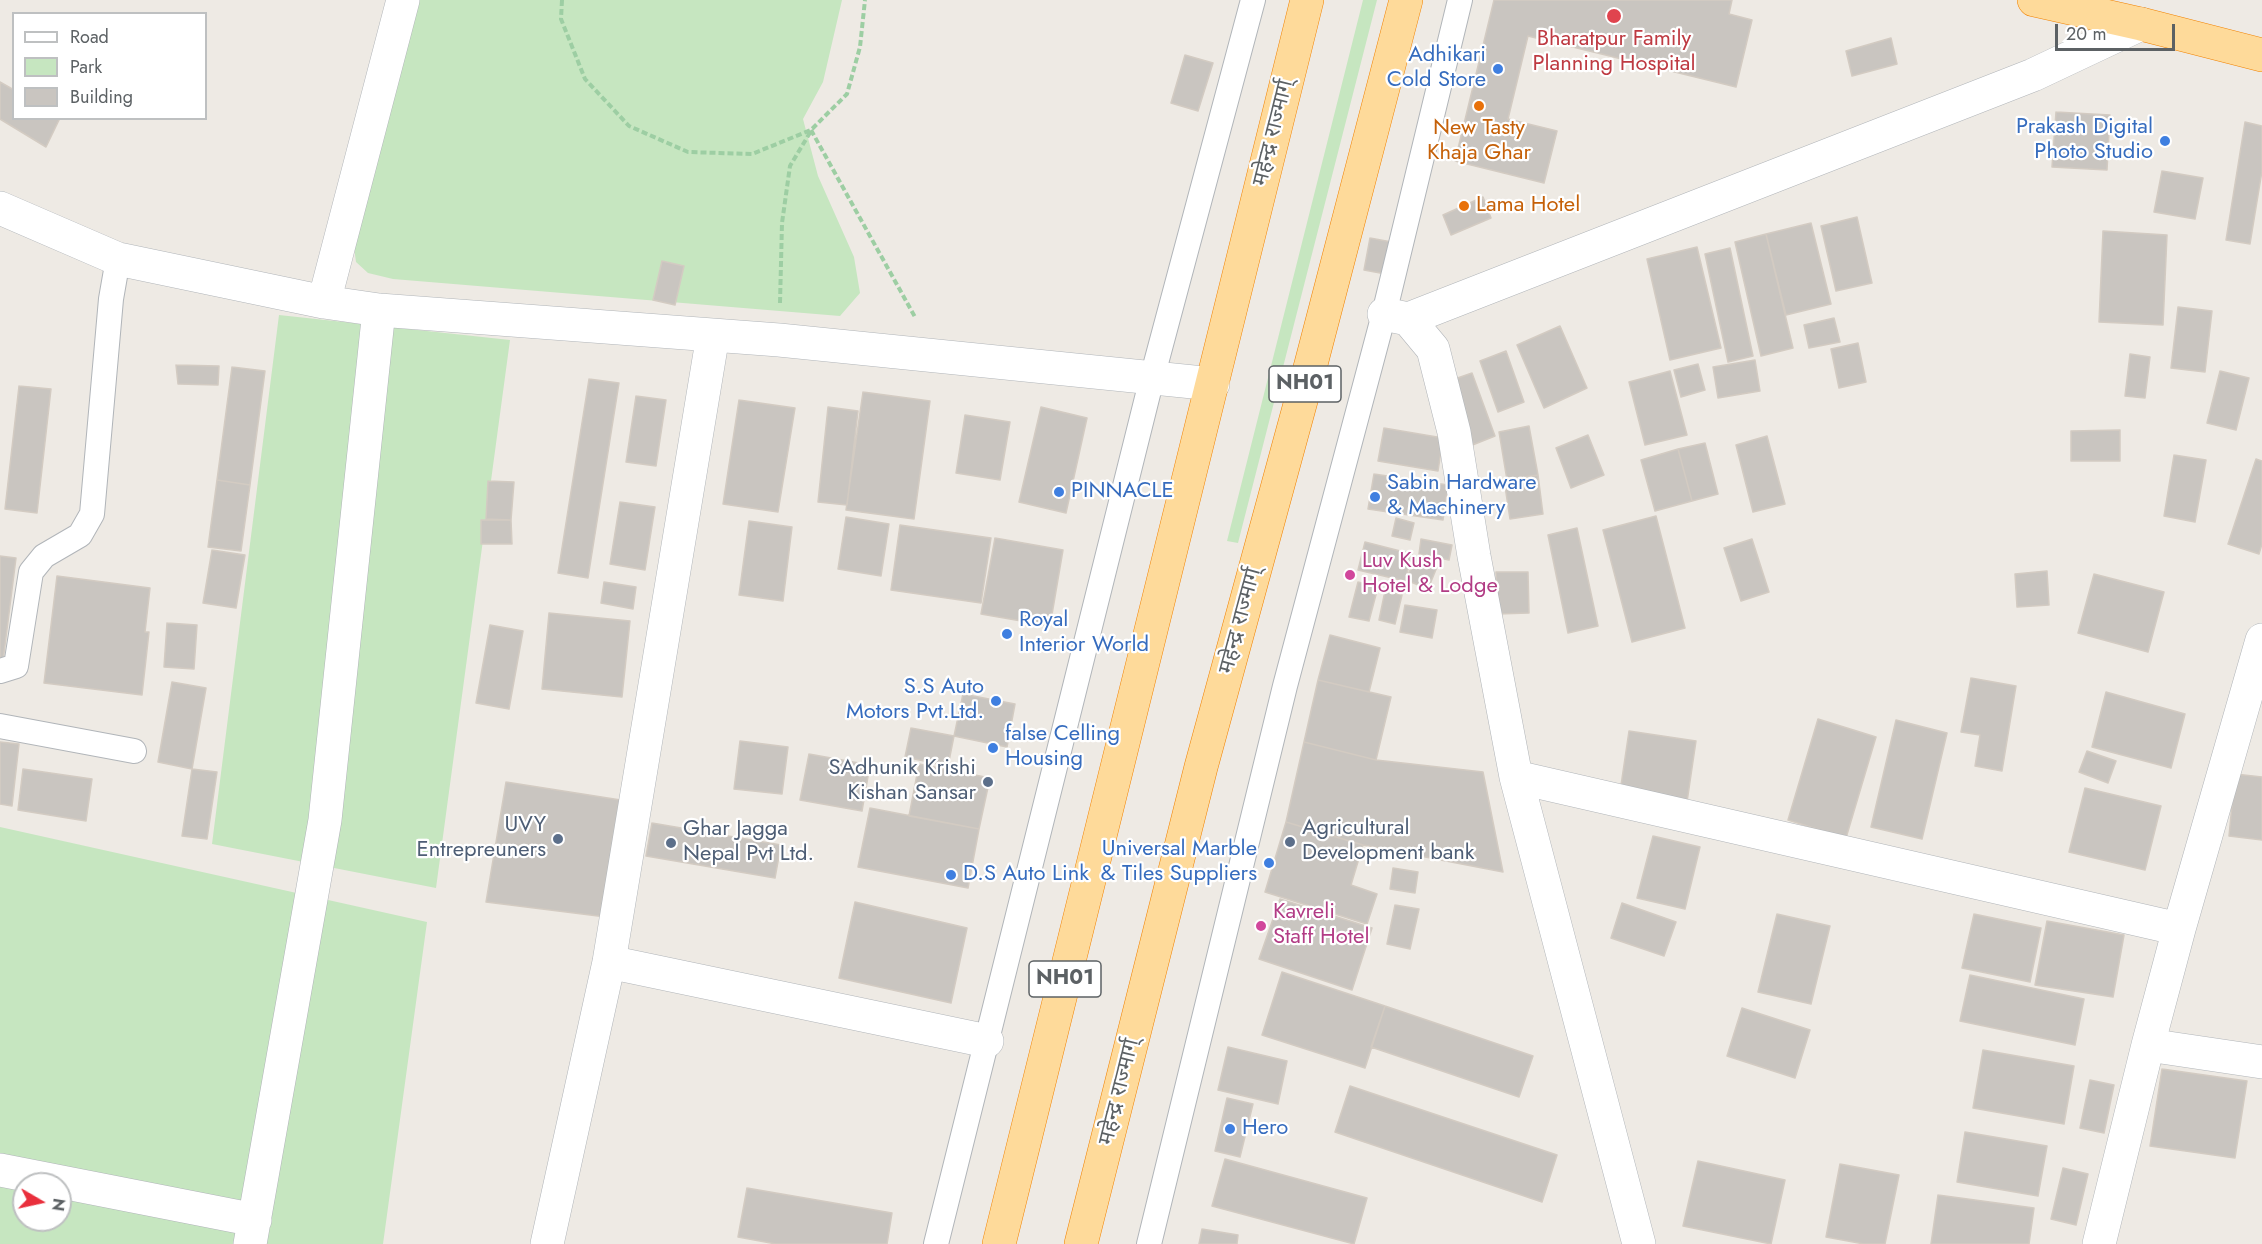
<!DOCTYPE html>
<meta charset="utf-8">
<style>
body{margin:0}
#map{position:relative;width:2262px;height:1244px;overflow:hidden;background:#eeeae4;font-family:Jost,sans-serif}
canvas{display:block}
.legend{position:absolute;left:12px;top:12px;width:195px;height:108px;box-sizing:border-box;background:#fff;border:2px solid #bec0c1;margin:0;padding:8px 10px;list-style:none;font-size:18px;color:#5c6164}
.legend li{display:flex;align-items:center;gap:12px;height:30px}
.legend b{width:30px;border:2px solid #bec0c1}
.north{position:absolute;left:12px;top:1172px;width:60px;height:60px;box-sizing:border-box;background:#fff;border:2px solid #bec0c1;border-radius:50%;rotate:99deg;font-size:16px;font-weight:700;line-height:24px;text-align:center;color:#5c6164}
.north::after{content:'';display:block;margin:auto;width:21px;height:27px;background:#e92f3c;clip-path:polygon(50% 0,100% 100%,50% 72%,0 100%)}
.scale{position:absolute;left:2055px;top:24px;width:120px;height:27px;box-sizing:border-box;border:3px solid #5c6164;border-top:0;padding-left:8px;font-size:18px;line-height:21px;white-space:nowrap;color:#5c6164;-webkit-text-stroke:4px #fff;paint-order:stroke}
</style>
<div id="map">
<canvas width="2262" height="1244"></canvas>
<ul class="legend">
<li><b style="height:8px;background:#fff"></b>Road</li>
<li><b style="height:16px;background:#c6e6c0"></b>Park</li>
<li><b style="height:16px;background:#c9c5c0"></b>Building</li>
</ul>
<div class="north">N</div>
<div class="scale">20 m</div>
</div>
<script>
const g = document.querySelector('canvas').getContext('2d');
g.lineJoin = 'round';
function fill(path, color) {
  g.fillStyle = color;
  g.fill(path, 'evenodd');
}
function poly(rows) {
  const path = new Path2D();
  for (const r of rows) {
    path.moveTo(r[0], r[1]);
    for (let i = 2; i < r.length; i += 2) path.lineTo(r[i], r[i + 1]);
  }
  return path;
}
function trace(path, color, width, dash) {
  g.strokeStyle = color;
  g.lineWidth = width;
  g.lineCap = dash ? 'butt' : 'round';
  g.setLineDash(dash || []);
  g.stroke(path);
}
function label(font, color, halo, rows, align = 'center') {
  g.font = font + ' Jost,"Noto Sans Devanagari",sans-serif';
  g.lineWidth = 4.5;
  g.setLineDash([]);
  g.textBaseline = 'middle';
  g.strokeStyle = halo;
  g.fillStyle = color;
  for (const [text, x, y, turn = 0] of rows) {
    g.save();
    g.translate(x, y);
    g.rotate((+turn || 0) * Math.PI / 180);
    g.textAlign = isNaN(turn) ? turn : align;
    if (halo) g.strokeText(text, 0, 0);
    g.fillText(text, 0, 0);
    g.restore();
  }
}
fill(poly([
 [419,0,842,0,823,82,803,119,818,176,854,257,860,293,840,316,393,279,368,273,356,262,354,247],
 [1363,0,1377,0,1238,543,1227,541],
 [279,315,510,340,436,888,212,844],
 [0,827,427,922,383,1244,0,1244],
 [24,1184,60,1184,60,1220,24,1220]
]), '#c6e6c0');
const building = poly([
 [1494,0,1732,0,1729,14,1752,20,1736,87,1528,36,1508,119,1557,131,1544,183,1455,161,1494,0],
 [1891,38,1897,64,1852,76,1846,51,1891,38],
 [1185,55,1213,63,1198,111,1171,103,1185,55],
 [0,82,14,90,14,118,60,118,46,147,0,119,0,82],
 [2056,112,2110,115,2107,170,2052,167,2056,112],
 [2245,122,2262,126,2262,171,2250,244,2226,240,2245,122],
 [2162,171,2203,178,2195,219,2154,212,2162,171],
 [1483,197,1491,218,1451,235,1443,215,1483,197],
 [1857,217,1872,283,1836,291,1821,226,1857,217],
 [1811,223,1831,304,1786,315,1766,234,1811,223],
 [2103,231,2167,235,2163,325,2099,322,2103,231],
 [1766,234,1793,348,1761,356,1735,242,1766,234],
 [1370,238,1397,243,1391,275,1364,270,1370,238],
 [1697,247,1721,348,1670,360,1647,259,1697,247],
 [1730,248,1753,356,1728,362,1705,254,1730,248],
 [662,261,684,266,675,305,653,300,662,261],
 [2178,307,2212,311,2205,372,2171,368,2178,307],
 [1834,318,1840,342,1809,348,1804,325,1834,318],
 [1560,326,1587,388,1544,408,1517,345,1560,326],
 [1858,343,1866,382,1839,388,1831,349,1858,343],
 [1506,351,1524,402,1498,412,1480,361,1506,351],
 [2130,354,2150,357,2145,398,2125,396,2130,354],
 [1755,360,1760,391,1718,398,1713,367,1755,360],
 [1698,364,1705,390,1681,397,1674,370,1698,364],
 [176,365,219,366,218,385,178,384,176,365],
 [232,367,265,371,250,485,217,480,232,367],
 [1670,371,1687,435,1645,445,1629,382,1670,371],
 [2220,371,2249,378,2236,430,2207,423,2220,371],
 [1472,373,1495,436,1470,446,1446,382,1472,373],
 [589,379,619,383,588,578,558,573,589,379],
 [19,386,51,389,37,513,5,509,19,386],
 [863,392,930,401,914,519,846,510,863,392],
 [636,396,666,400,656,466,626,462,636,396],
 [739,400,795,408,778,512,723,504,739,400],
 [828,407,858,411,847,505,818,502,828,407],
 [1041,407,1087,418,1066,513,1019,502,1041,407],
 [965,415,1010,422,1000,480,956,473,965,415],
 [1529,426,1538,475,1507,480,1499,432,1529,426],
 [1384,428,1443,438,1438,471,1378,461,1384,428],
 [2120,430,2120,461,2071,461,2071,431,2120,430],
 [1588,435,1604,475,1571,488,1556,448,1588,435],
 [1767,436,1785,504,1753,512,1736,445,1767,436],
 [1705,443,1718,494,1692,501,1678,449,1705,443],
 [1678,449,1692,501,1655,511,1641,460,1678,449],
 [2174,455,2206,460,2195,522,2164,516,2174,455],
 [2256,459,2262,461,2262,544,2259,554,2228,544,2256,459],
 [1374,474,1448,485,1443,520,1368,509,1374,474],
 [1538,475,1543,514,1510,519,1504,480,1538,475],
 [217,480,250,485,241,551,208,547,217,480],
 [488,481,514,482,511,520,486,519,488,481],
 [620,502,655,507,645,570,610,564,620,502],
 [1656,516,1685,628,1632,642,1603,530,1656,516],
 [846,517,889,524,881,576,838,569,846,517],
 [1396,518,1414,523,1410,540,1392,536,1396,518],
 [481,520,511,520,512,544,481,544,481,520],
 [749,521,792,527,783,601,739,595,749,521],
 [900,525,991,538,981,603,891,590,900,525],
 [1577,528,1598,626,1568,633,1548,535,1577,528],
 [995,538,1063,550,1050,626,981,614,995,538],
 [1421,539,1452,545,1449,560,1419,554,1421,539],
 [1752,539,1769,592,1741,601,1724,548,1752,539],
 [1365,542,1412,554,1405,581,1358,570,1365,542],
 [212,550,245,555,236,608,203,603,212,550],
 [0,556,16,558,3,661,0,660,0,556],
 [1415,558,1437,567,1428,589,1406,580,1415,558],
 [2047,571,2049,605,2017,607,2015,574,2047,571],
 [1496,572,1528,572,1529,613,1497,614,1496,572],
 [2094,574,2164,592,2148,652,2078,633,2094,574],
 [57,576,150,588,145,632,149,632,142,695,44,683,57,576],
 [604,582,636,587,633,609,601,603,604,582],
 [1358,582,1378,587,1369,621,1349,617,1358,582],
 [1385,591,1402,595,1395,624,1379,620,1385,591],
 [1405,605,1437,610,1432,638,1400,632,1405,605],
 [549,613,630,621,622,697,542,689,549,613],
 [167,623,197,625,194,669,164,667,167,623],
 [490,625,523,631,509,709,476,703,490,625],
 [1330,635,1380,648,1369,692,1318,680,1330,635],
 [1971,678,2016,686,2002,771,1975,766,1980,735,1961,732,1971,678],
 [1318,680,1391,697,1376,760,1304,742,1318,680],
 [172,682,206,688,192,769,158,762,172,682],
 [2106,692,2185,714,2171,768,2092,747,2106,692],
 [963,694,1015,704,1007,747,954,736,963,694],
 [1818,719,1876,737,1846,838,1788,820,1818,719],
 [1896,720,1947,733,1922,839,1871,827,1896,720],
 [911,728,954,736,948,766,905,757,911,728],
 [1629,731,1696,741,1687,802,1620,792,1629,731],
 [740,741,788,747,782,794,734,789,740,741],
 [0,742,19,744,12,806,0,804,0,742],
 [1304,742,1376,760,1483,772,1503,872,1363,845,1286,822,1304,742],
 [2087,751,2116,761,2108,783,2079,772,2087,751],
 [809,754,870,765,862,811,800,800,809,754],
 [919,764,990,778,979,829,909,816,919,764],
 [23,769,92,779,86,821,18,810,23,769],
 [192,769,217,772,207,839,182,836,192,769],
 [2235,774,2262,777,2262,840,2229,836,2235,774],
 [506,782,627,801,606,917,486,902,506,782],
 [2085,788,2161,806,2145,870,2069,852,2085,788],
 [870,808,979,829,968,888,858,867,870,808],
 [1286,822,1363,845,1351,885,1377,894,1367,924,1265,892,1286,822],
 [652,823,781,845,775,878,646,856,652,823],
 [1653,836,1700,847,1685,909,1637,898,1653,836],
 [1393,868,1418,872,1415,893,1390,889,1393,868],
 [1280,899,1372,928,1352,990,1259,959,1280,899],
 [855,902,967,928,951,1003,839,978,855,902],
 [1622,903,1676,922,1664,956,1611,938,1622,903],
 [1395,905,1419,909,1410,949,1387,944,1395,905],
 [1777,914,1830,926,1811,1004,1758,992,1777,914],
 [1974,914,2041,928,2030,982,1962,968,1974,914],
 [2047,921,2124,935,2113,997,2035,985,2047,921],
 [1282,972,1385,1006,1365,1068,1262,1035,1282,972],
 [1970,975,2084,999,2075,1045,1960,1021,1970,975],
 [1385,1006,1533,1056,1519,1097,1371,1047,1385,1006],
 [1742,1008,1810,1030,1795,1078,1727,1056,1742,1008],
 [1228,1047,1287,1061,1278,1104,1218,1090,1228,1047],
 [1983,1050,2074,1066,2064,1124,1973,1108,1983,1050],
 [2162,1069,2247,1081,2235,1158,2150,1146,2162,1069],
 [2090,1080,2114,1085,2104,1133,2080,1128,2090,1080],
 [1350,1086,1557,1155,1542,1202,1335,1132,1350,1086],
 [1227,1098,1253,1104,1240,1157,1215,1151,1227,1098],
 [1965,1132,2047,1146,2038,1196,1957,1182,1965,1132],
 [1225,1159,1367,1198,1354,1244,1212,1206,1225,1159],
 [1698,1161,1785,1180,1771,1244,1683,1226,1698,1161],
 [1840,1164,1899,1175,1885,1244,1864,1244,1826,1237,1840,1164],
 [2063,1168,2088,1174,2076,1225,2051,1219,2063,1168],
 [747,1188,892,1213,887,1244,776,1244,738,1237,747,1188],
 [1938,1195,2034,1208,2029,1244,1931,1244,1938,1195],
 [1202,1229,1238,1235,1237,1244,1199,1244,1202,1229]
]);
fill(building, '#c9c5c0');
trace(building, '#d3cbc2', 1.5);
const service = poly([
 [0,671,16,666,31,572,44,556,80,535,92,514,111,299,118,259],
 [0,726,134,751],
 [936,1244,1152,378,1253,0],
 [1149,1244,1285,686,1384,314,1460,0]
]);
const minor = poly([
 [0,208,118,259,324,302,379,310,779,340,1213,384],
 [324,302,403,0],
 [1384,314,1408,319,2033,75,2141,24],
 [1408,319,1433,349,1454,432,1474,556,1516,777,1639,1244],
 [1516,777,2179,929],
 [609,962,987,1041],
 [2148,1045,2262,1062],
 [0,1170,255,1220],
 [250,1244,325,820,379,310],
 [547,1244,609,962,713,335],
 [2099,1244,2148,1045,2179,929,2262,640]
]);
const trunk = poly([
 [2034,0,2141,24,2262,55],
 [999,1244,1307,0],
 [1081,1244,1201,767,1311,364,1406,0]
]);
trace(service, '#b1b5b9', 26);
trace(minor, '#b1b5b9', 34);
trace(trunk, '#f18201', 34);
trace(poly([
 [562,0,561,19,585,79,629,126,688,152,752,154,811,130,847,94,860,47,865,0],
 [811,130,915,317],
 [780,303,782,223,790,166,811,131]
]), '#9dcea3', 4, [6, 3]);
trace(service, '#fff', 24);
trace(minor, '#fff', 33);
trace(trunk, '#feda9a', 33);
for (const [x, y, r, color] of [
 [1614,16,8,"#e0444e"],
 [1498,69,6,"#3f7fe0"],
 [1479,106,6,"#e8710a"],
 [2165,141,6,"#3f7fe0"],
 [1464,206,6,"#e8710a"],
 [1059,492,6,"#3f7fe0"],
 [1375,497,6,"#3f7fe0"],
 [1350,575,6,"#d1479c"],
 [1007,634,6,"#3f7fe0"],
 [996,701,6,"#3f7fe0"],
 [993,748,6,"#3f7fe0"],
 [988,782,6,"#5c6f8a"],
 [558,839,6,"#5c6f8a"],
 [1290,842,6,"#5c6f8a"],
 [671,843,6,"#5c6f8a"],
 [1269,863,6,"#3f7fe0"],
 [951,875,6,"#3f7fe0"],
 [1261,926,6,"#d1479c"],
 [1230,1129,6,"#3f7fe0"]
]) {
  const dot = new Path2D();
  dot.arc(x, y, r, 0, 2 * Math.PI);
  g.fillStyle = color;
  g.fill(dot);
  trace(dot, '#fff', 2);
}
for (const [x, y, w] of [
 [1305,384,72],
 [1065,979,72]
]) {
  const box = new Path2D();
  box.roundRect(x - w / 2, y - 18, w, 36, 4.5);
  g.fillStyle = '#fff';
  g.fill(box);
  trace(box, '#5c6164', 1.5);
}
label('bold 21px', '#5c6164', null, [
 ["NH01",1305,384],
 ["NH01",1065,979]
]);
label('22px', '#be3a42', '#fff', [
 ["Bharatpur Family",1614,40],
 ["Planning Hospital",1614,65]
]);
label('22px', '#366cbe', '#fff', [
 ["Adhikari",1486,56,"right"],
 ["Cold Store",1486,81,"right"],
 ["Prakash Digital",2153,128,"right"],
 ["Photo Studio",2153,153,"right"],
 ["Sabin Hardware",1387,484],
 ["& Machinery",1387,509],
 ["PINNACLE",1071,492],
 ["Royal",1019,621],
 ["Interior World",1019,646],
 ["S.S Auto",984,688,"right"],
 ["Motors Pvt.Ltd.",984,713,"right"],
 ["false Celling",1005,735],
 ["Housing",1005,760],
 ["Universal Marble",1257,850,"right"],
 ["& Tiles Suppliers",1257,875,"right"],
 ["D.S Auto Link",963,875],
 ["Hero",1242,1129]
], 'left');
label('22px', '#c56008', '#fff', [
 ["New Tasty",1479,129],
 ["Khaja Ghar",1479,154],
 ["Lama Hotel",1476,206,"left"]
]);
label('22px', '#5c6164', '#fff', [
 ["महेन्द्र राज्मार्ग्",1274,133,-76],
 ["महेन्द्र राज्मार्ग्",1241,621,-75],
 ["महेन्द्र राज्मार्ग्",1120,1092,-76]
]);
label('22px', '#b23c85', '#fff', [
 ["Luv Kush",1362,562],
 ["Hotel & Lodge",1362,587],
 ["Kavreli",1273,913],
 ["Staff Hotel",1273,938]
], 'left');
label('22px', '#4e5e75', '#fff', [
 ["SAdhunik Krishi",976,769],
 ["Kishan Sansar",976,794],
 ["UVY",546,826],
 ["Entrepreuners",546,851],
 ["Agricultural",1302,829,"left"],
 ["Development bank",1302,854,"left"],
 ["Ghar Jagga",683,830,"left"],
 ["Nepal Pvt Ltd.",683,855,"left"]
], 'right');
</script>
